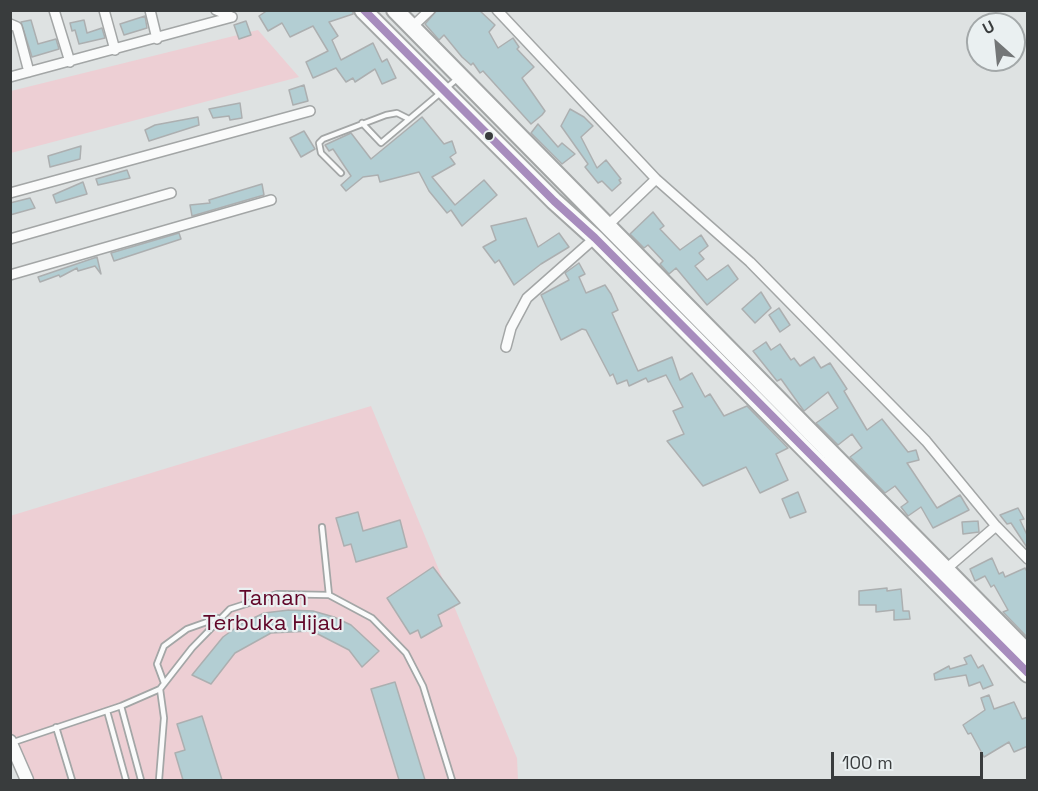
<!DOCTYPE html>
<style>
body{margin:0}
#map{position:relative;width:1038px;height:791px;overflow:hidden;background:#dee2e2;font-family:"Space Grotesk",sans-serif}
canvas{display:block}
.frame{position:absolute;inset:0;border:12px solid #393c3d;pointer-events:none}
.north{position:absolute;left:966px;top:12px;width:60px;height:60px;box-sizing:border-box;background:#eaf0f1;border:2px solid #a3a8a9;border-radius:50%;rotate:333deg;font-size:16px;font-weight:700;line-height:24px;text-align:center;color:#393c3d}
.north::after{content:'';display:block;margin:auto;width:21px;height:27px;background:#737677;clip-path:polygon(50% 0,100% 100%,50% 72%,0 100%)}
.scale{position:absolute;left:831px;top:752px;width:152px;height:27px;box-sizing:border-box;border:3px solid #393c3d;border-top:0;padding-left:8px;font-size:18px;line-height:21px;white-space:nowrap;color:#393c3d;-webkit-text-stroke:4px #eaf0f1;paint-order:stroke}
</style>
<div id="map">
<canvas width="1038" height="791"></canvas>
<div class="frame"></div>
<div class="north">U</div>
<div class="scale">100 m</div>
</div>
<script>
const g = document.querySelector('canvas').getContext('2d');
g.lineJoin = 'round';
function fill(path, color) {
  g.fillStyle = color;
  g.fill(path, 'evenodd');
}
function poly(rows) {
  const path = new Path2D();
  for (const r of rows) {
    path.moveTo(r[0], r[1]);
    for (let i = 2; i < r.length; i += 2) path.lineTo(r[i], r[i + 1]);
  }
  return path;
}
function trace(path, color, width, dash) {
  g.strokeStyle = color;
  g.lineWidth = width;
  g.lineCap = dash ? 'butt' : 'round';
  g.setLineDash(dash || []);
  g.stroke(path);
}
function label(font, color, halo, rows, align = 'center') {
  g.font = font + ' "Space Grotesk",sans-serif';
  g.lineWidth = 4.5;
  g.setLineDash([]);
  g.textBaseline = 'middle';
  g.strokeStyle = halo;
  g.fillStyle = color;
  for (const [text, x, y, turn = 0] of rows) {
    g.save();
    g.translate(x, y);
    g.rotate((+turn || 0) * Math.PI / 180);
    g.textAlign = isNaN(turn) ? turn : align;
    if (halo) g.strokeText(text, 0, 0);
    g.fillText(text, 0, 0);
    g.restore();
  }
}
fill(poly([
 [258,30,299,77,11,153,11,91],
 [371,406,517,758,518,780,28,780,11,739,10,516]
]), '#edcfd4');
const building = poly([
 [268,10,353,10,353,14,329,22,338,36,332,40,341,60,373,43,382,62,387,59,396,78,382,84,375,69,355,82,353,78,346,82,336,68,313,78,306,62,328,51,313,26,290,37,282,23,268,31,259,16,268,10],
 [437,10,479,10,495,25,489,32,498,48,513,38,519,47,517,49,534,67,522,78,545,111,542,115,531,124,483,71,480,73,473,63,471,65,462,57,444,35,439,40,425,24,437,10],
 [145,16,147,28,124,35,120,24,145,16],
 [31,20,38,44,56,39,59,49,32,57,21,22,31,20],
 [84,20,87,33,102,28,105,38,79,44,75,30,72,31,70,23,84,20],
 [246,21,251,35,239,39,234,25,246,21],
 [304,85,308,101,293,105,289,90,304,85],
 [240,103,242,118,230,120,229,116,213,118,209,109,240,103],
 [570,109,584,117,593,126,581,137,597,168,606,160,621,179,619,180,621,183,612,191,602,181,598,183,585,167,588,164,561,126,570,109],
 [198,117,199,125,149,141,145,130,155,125,198,117],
 [422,117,444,144,452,141,456,153,450,157,455,164,432,177,455,205,484,180,497,195,462,226,451,210,447,213,429,191,419,172,380,182,378,175,363,177,346,191,341,185,351,176,333,149,329,151,325,145,351,133,371,159,422,117],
 [538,124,558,147,562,143,575,154,562,164,531,133,538,124],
 [304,131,315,149,301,157,290,138,304,131],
 [81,146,80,159,50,167,48,156,81,146],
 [127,170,130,178,98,185,96,179,127,170],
 [83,182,87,194,56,203,53,195,83,182],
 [262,184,264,195,192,216,190,205,210,203,209,200,262,184],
 [30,198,35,208,10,215,10,203,30,198],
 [653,212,664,226,660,229,680,250,701,235,708,246,699,253,704,259,695,266,707,280,728,265,738,279,707,305,676,268,669,274,660,264,663,261,648,245,644,248,630,234,653,212],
 [526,218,538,247,559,233,569,247,541,264,514,285,499,260,495,263,483,247,496,240,491,226,526,218],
 [179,233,181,239,114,261,111,253,179,233],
 [97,257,101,274,95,266,78,271,77,268,60,277,59,275,40,282,38,277,97,257],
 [579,263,585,274,579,277,586,293,605,285,611,294,618,310,612,313,638,371,672,357,680,380,692,373,705,397,710,394,724,416,747,406,788,448,776,454,788,480,760,493,746,467,703,486,667,441,684,434,673,411,683,407,666,375,648,382,646,378,629,386,627,380,617,384,613,374,610,376,586,330,582,329,561,340,541,295,569,280,565,273,579,263],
 [761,292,771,308,755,323,742,309,761,292],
 [779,308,790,325,780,332,769,315,779,308],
 [766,342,771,350,780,344,791,360,794,358,800,366,814,357,821,368,830,363,847,389,844,391,867,430,882,419,908,452,916,450,919,460,907,463,937,508,960,495,969,510,933,528,921,507,908,516,901,507,908,502,895,486,885,493,850,457,862,448,852,434,838,445,816,423,838,408,828,392,804,411,781,379,777,381,753,351,766,342],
 [798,492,806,512,790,518,782,499,798,492],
 [1018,508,1024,519,1020,520,1028,537,1028,549,1011,523,1007,524,1000,515,1018,508],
 [358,512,363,531,400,520,407,547,356,562,351,544,344,546,336,518,358,512],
 [978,521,979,532,963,534,962,522,978,521],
 [992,558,999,574,1003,572,1005,577,1025,568,1028,573,1028,638,1003,612,1008,610,994,585,991,587,985,576,975,581,970,569,992,558],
 [433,567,460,603,438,615,442,626,421,638,418,630,410,634,387,598,433,567],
 [887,588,887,591,901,589,903,611,909,611,910,619,894,620,894,610,876,612,876,605,859,605,859,591,887,588],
 [289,610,313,611,334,617,351,625,379,651,362,667,349,650,312,631,271,633,235,653,211,684,192,675,223,637,241,624,264,613,289,610],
 [971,655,978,668,983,665,993,685,983,689,980,682,969,686,966,675,935,680,934,674,949,666,950,669,967,664,964,658,971,655],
 [395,682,425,780,399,780,371,689,395,682],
 [989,695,994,709,1014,702,1022,719,1028,717,1028,746,1014,752,1009,742,984,757,971,733,968,734,963,725,985,710,981,698,989,695],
 [202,716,222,780,183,780,175,753,185,750,177,724,202,716]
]);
fill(building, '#b3ced3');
trace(building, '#acafb0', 1.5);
const lane = poly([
 [362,123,381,143,457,79],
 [341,173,321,153,319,143,323,139,386,115,397,113,409,119],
 [322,527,329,595],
 [164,683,157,664,164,646,187,629,218,618],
 [121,706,141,780],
 [107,711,126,780],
 [56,727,72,780],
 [11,743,121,706,160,689,192,648,230,609,277,594,329,595,372,618,406,653,423,686,452,780],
 [159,780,164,718,160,689]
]);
const street = poly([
 [54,10,70,62],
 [104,10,115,50],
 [150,10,157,39],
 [216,10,232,17],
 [497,10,656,179,750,262,926,441,996,526,1028,559],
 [10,24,17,27,19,34,29,72],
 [412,27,430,10],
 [10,77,232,17],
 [10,193,310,111],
 [606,227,656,179],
 [10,239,171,193],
 [10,275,271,200],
 [506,347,511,328,527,298,596,237],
 [945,570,996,526]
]);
const secondary = poly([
 [10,741,27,780]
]);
const highway = poly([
 [363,10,554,201,595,238,1028,674],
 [395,10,1028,653]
]);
trace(lane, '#a3a6a6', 8);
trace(street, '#a3a6a6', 12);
trace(secondary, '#a3a6a6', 15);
trace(highway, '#a3a6a6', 20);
trace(lane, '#fafbfb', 4.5);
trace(street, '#fafbfb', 9);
trace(secondary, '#fafbfb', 12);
trace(highway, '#fafbfb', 16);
trace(poly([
 [364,10,554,201,595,238,1028,673]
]), '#a78cbd', 8);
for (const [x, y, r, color] of [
 [489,136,5,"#393c3d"]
]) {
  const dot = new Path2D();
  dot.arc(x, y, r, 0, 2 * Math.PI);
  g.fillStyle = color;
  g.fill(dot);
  trace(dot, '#eaf0f1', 2);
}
label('22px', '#610729', '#eaf0f1', [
 ["Taman",273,599],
 ["Terbuka Hijau",273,624]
]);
</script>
